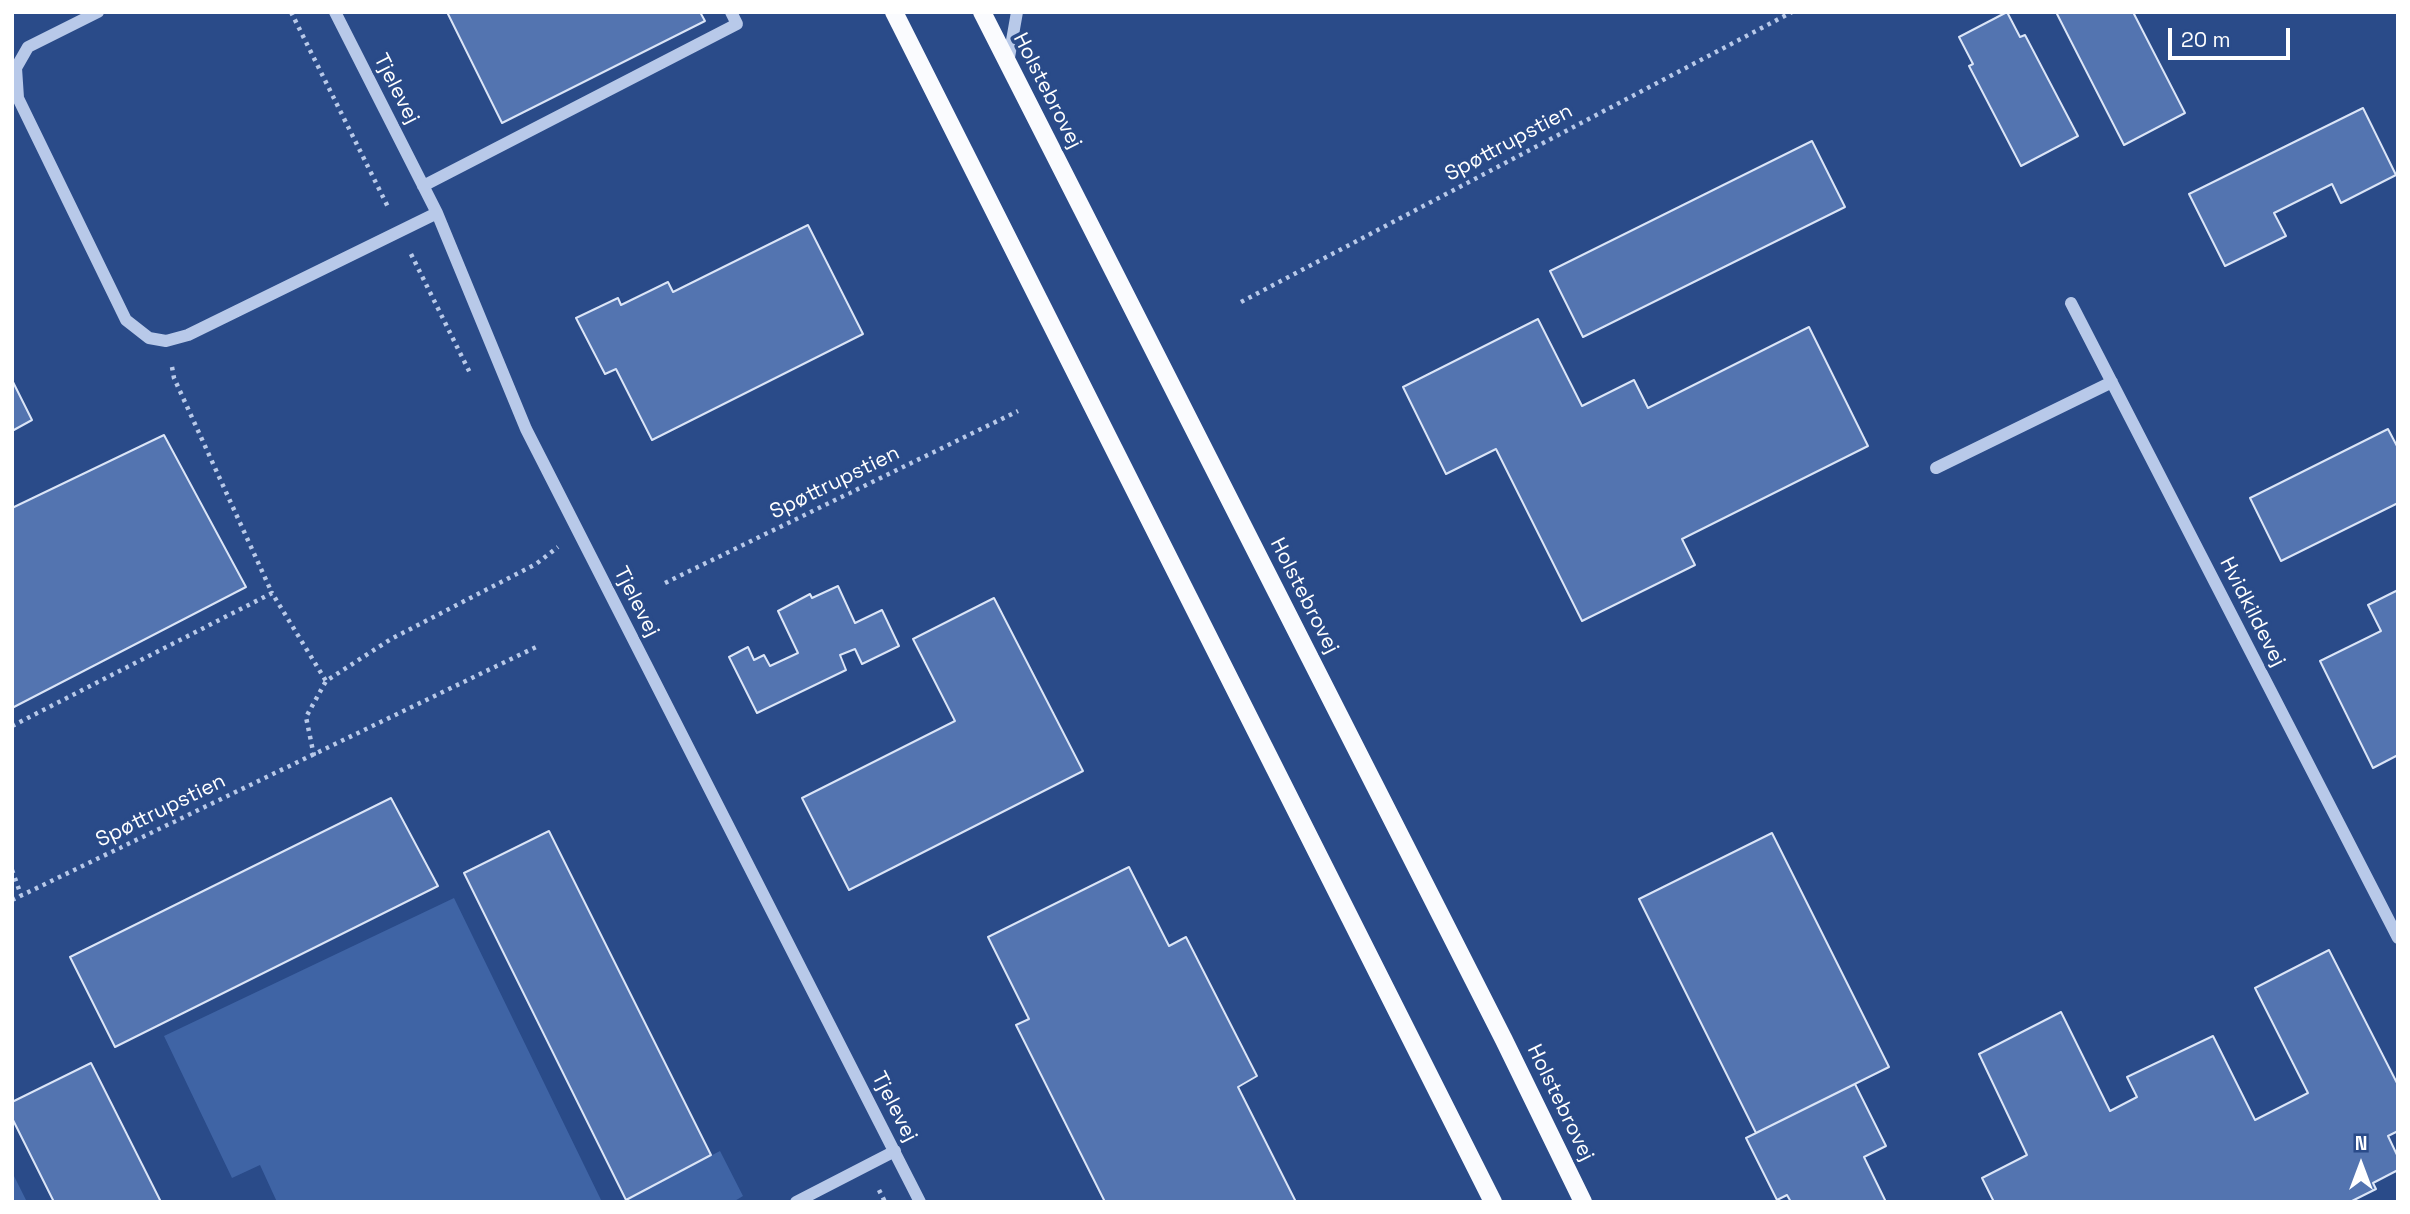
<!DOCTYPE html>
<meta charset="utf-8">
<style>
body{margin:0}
#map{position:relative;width:2410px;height:1214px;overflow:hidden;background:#2a4b89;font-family:"Space Grotesk",sans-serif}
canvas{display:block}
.frame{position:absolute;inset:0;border:14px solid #fff;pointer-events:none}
.north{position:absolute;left:2326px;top:1130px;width:70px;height:70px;-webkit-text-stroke:5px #2a4b89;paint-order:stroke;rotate:0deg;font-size:19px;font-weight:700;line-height:28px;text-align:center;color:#fff}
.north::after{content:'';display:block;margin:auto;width:24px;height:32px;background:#fff;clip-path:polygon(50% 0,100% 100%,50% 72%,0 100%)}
.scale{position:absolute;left:2168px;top:28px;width:122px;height:32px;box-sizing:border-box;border:4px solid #fff;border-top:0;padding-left:9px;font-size:21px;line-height:24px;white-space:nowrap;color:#fff;-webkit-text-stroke:5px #2a4b89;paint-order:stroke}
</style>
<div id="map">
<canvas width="2410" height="1214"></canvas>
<div class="frame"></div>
<div class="north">N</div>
<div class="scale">20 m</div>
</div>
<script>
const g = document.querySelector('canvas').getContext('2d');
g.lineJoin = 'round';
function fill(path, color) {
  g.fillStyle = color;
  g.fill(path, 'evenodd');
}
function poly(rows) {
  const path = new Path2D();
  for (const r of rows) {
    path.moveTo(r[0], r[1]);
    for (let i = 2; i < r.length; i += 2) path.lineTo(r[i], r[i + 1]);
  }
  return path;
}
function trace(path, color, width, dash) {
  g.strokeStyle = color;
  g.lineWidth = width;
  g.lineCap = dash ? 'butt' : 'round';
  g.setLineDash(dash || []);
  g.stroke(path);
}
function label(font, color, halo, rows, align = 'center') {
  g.font = font + ' "Space Grotesk",sans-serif';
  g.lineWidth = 7;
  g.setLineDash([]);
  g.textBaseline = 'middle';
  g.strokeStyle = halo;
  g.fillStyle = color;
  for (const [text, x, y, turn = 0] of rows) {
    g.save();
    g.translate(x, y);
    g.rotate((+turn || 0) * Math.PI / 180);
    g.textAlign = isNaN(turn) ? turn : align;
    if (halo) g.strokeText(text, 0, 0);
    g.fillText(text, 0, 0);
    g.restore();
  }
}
fill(poly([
 [454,898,602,1202,277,1202,260,1165,232,1178,164,1036],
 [720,1151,743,1196,733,1202,621,1202],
 [12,1172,27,1202,12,1202]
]), '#3f64a5');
const building = poly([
 [447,12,700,12,705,21,502,123,447,12],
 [2007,12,2020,37,2025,35,2078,136,2021,166,1969,66,1973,64,1959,37,2007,12],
 [2056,12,2133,12,2185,113,2124,145,2056,12],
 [2363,108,2396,175,2341,203,2332,184,2274,213,2286,236,2225,266,2189,194,2363,108],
 [1812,141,1845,207,1583,337,1550,271,1812,141],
 [808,225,863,334,652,440,616,369,605,374,576,318,618,298,621,305,668,282,673,292,808,225],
 [1538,319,1582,406,1634,380,1648,408,1809,327,1868,446,1682,539,1695,565,1582,621,1496,449,1446,474,1403,387,1538,319],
 [12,380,32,420,12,431,12,380],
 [2388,429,2398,448,2398,503,2281,561,2250,498,2388,429],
 [164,435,246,587,12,708,12,508,164,435],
 [838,586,855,623,882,610,899,646,862,664,855,649,840,655,846,670,757,713,729,657,748,647,754,660,764,655,770,666,798,653,778,611,810,594,812,598,838,586],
 [2398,590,2398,755,2373,768,2320,661,2381,631,2368,605,2398,590],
 [994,598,1083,771,849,890,802,798,955,721,913,639,994,598],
 [391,798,438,886,115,1047,70,957,391,798],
 [549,831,711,1155,626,1200,464,873,549,831],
 [1772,833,1889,1067,1756,1133,1639,899,1772,833],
 [1129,867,1169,946,1186,937,1257,1076,1238,1087,1296,1202,1105,1202,1016,1025,1029,1019,988,937,1129,867],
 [2329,950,2398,1085,2398,1131,2388,1136,2398,1157,2398,1170,2373,1183,2376,1189,2350,1202,1994,1202,1982,1178,2027,1155,1979,1054,2061,1012,2110,1111,2137,1097,2127,1077,2213,1036,2255,1120,2308,1093,2255,988,2329,950],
 [91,1063,161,1202,54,1202,12,1118,12,1102,91,1063],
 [1855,1084,1886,1146,1864,1157,1886,1202,1791,1202,1787,1195,1777,1200,1746,1138,1855,1084]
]);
fill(building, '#5374b0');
trace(building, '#dbe5f7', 2);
trace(poly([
 [291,12,389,209],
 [411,254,471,375],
 [1241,302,1792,12],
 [172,367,174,378,272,593],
 [665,583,1018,411],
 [12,726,272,593,326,681],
 [314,756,306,717,326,681,391,639,536,564,558,547],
 [12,870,21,895],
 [12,900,536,647],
 [879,1190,885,1202]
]), '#b8c9e9', 4.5, [3.5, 5]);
trace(poly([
 [98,12,28,47,16,68,18,98,126,320,149,338,166,341,188,335,437,213],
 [335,12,437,213,526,429,920,1202],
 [1008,63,1017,12],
 [423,186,737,24,731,12],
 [2071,303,2398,938],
 [1936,468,2112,382],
 [796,1202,895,1151]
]), '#b8c9e9', 12);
trace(poly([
 [894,12,1493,1202],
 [982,12,1504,1040,1583,1202]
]), '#fafbfe', 18);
label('21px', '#fff', '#2a4b89', [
 ["Tjelevej",396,89,63],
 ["Holstebrovej",1047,91,63],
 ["Spøttrupstien",1509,143,-28],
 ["Spøttrupstien",835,483,-26],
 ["Holstebrovej",1304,596,63],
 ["Tjelevej",636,602,63],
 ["Hvidkildevej",2252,612,63],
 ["Spøttrupstien",161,811,-26],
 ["Holstebrovej",1560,1103,64],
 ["Tjelevej",894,1107,63]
]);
</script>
